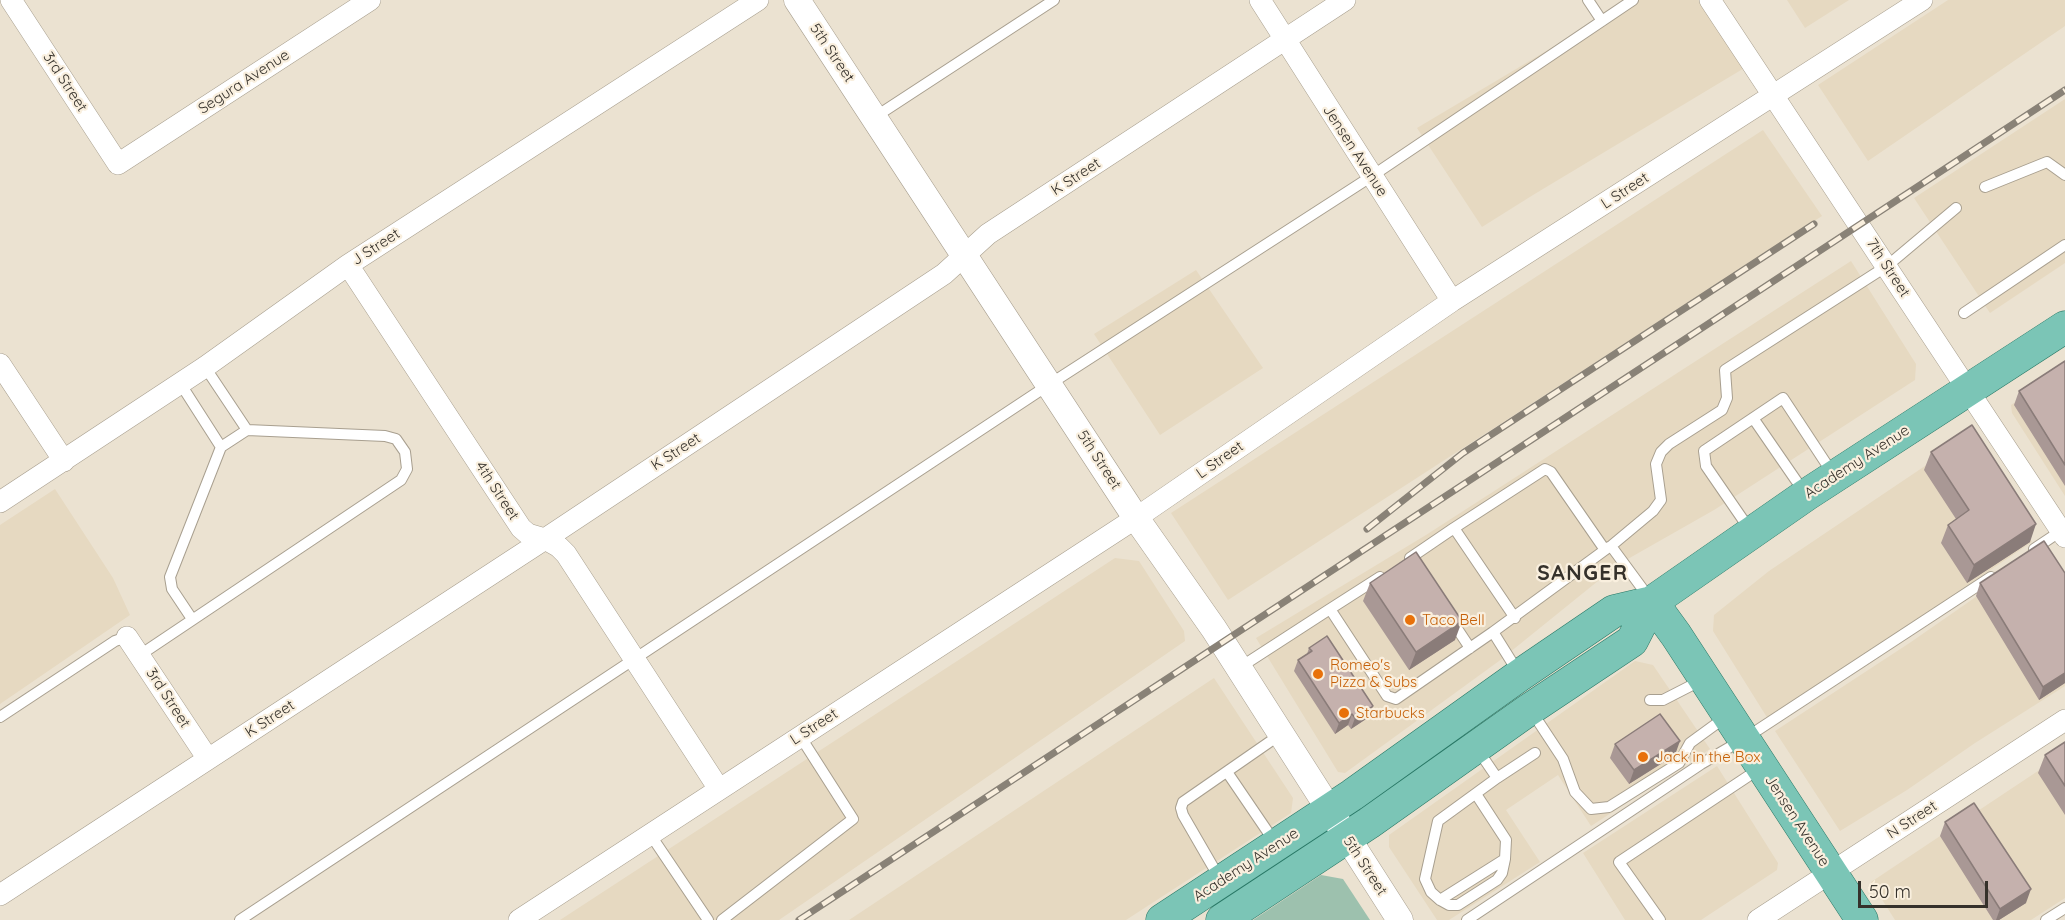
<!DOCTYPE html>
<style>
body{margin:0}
#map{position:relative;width:2065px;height:920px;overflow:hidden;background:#ebe2d1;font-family:Quicksand,sans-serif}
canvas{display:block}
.scale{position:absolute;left:1858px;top:881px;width:130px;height:27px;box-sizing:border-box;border:3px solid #35312b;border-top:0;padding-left:8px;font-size:18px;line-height:21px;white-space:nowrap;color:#35312b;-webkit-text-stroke:4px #f9efde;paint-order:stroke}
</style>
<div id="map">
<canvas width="2065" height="920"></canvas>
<div class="scale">50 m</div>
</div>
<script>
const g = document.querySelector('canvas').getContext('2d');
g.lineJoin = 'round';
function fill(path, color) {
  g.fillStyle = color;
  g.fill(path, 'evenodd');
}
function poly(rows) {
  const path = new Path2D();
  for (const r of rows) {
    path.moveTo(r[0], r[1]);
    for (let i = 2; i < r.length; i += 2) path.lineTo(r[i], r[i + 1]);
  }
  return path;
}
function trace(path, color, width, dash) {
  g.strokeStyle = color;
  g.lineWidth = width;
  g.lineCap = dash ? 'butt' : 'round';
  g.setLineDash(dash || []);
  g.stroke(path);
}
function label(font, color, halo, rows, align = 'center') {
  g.font = font + ' Quicksand,sans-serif';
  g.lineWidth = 4.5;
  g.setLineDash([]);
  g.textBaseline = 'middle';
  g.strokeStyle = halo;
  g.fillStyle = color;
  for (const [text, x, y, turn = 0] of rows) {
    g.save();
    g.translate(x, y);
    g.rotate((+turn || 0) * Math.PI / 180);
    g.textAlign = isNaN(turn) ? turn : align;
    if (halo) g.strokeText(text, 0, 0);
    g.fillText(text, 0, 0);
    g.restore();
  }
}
fill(poly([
 [1632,0,1714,0,1756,61,1533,195,1482,227,1417,128],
 [1787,0,1849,0,1805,28],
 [1948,0,2065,0,2065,26,1868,161,1818,85],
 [2065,99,2065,263,1990,313,1914,198],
 [1763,130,1822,216,1228,600,1171,513],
 [1851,261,1916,364,1915,380,1714,510,1619,564,1499,661,1345,773,1338,772,1256,638,1426,535],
 [1196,270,1263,368,1160,435,1094,334],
 [2065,370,2065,496,2012,413,2011,405],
 [1968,437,2032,542,1768,719,1713,631,1714,615,1769,571],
 [55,489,113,578,130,615,0,704,0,525],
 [2042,551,2065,586,2065,686,1975,743,1907,790,1840,831,1775,731,1911,642],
 [1115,558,1139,561,1184,631,1185,641,779,920,560,920],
 [1635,661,1653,665,1710,749,1591,826,1558,775,1506,810,1540,862,1449,920,1437,920,1389,847,1389,835],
 [1214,678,1293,798,1291,813,1126,920,849,920],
 [2065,753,2065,898,2031,920,1895,920,1871,882],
 [1717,766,1778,863,1777,870,1701,920,1625,920,1583,853]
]), '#e6d9c1');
fill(poly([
 [1321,875,1343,879,1370,920,1253,920]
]), '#9dc1ae');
const service = poly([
 [1588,0,1602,21],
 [875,117,1054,0],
 [1985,187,2047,162,2065,175],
 [1964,313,2065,245],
 [205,367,247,430],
 [180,383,221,447],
 [1753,418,1804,492],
 [1454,528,1545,469,1551,472,1605,550],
 [1750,530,1706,466,1704,451,1783,398,1833,474],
 [2034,549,2064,529],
 [1413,563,1410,558,1454,528,1515,618],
 [1650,599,1611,546,1653,511,1661,500,1656,464,1661,452,1669,444,1722,410,1727,398,1725,370,1887,266,1956,208],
 [1330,609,1380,577],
 [1452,621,1470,648],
 [1493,632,1609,547],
 [140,655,401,480,407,469,405,452,396,439,385,436,247,430,221,447,170,577,172,589,192,619],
 [1239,668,1330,609,1387,696,1396,699,1493,632,1518,672],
 [1650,700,1663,700,1702,680],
 [1532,712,1563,759,1575,792,1591,809,1609,807,1679,763,1690,743,1727,716],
 [0,717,115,641,127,637],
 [1227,772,1276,844],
 [1497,778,1535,753],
 [1476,794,1506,840,1505,859,1502,873,1497,880,1458,905,1449,905,1440,900,1431,892,1425,879,1438,821,1497,778,1478,750],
 [650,834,708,920],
 [1220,879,1183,815,1181,808,1183,802,1281,734],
 [1440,900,1505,859],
 [240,920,1050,384,1372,176,1633,0],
 [722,920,853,819,800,736],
 [1467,920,1701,764,1744,739,1991,577],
 [1660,920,1619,862,1759,769],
 [2046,920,2065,908]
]);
const minor = poly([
 [11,0,118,164,370,0],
 [1260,0,1452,301],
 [1710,0,2065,537],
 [348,265,521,528,528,534,545,539,559,547,566,554,719,789],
 [0,364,64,461],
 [0,502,205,367,348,265,758,0],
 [127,637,208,759],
 [0,895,545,539,944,274,988,234,1345,0],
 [519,920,1136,518,1452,301,1922,0],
 [1758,920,2065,720]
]);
const tertiary = poly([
 [797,0,1136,518,1214,629,1400,920]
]);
const primary = poly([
 [1652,602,1676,635,1862,920],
 [1162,920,1352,795,1520,675,1614,611,1652,602,1806,495,2065,327],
 [1222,920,1369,823,1527,711,1632,641,1652,602]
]);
trace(service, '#a89f8f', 12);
trace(minor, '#a89f8f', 22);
trace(tertiary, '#a89f8f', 27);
trace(primary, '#297866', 33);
trace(service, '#fff', 10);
trace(minor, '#fff', 21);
trace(tertiary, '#fff', 26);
trace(primary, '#7bc5b6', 32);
const rail = poly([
 [1367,529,1463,453,1814,224],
 [799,920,2065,90]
]);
trace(rail, '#898277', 7);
trace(rail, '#f9efde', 4.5, [14]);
fill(poly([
 [2065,361,2065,486,2014,405,2019,391],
 [1931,452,2030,542,1967,583,1941,543,1948,525,1956,519,1924,470],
 [2065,573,2065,683,2039,700,1976,596,1980,583],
 [1370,583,1455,640,1409,670,1363,601],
 [1309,648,1369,717,1351,729,1348,725,1335,734,1294,671,1298,660,1307,654],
 [2065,742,2065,815,2038,773,2045,755],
 [1615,744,1675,755,1629,784,1610,758],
 [1945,822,2026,903,1999,920,1993,920,1940,836]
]), '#a99895');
fill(poly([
 [2036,524,2030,542,1967,583,1974,565],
 [1462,621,1455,640,1409,670,1416,652],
 [2065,673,2065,683,2039,700,2043,687],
 [1373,706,1369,717,1351,729,1355,718],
 [1352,714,1348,725,1335,734,1339,723],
 [1680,741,1675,755,1629,784,1634,770],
 [2031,889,2026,903,1999,920,1996,920,2000,909]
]), '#8a7c79');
const building = poly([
 [2065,361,2065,465,2019,391,2065,361],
 [1972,425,2036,524,1974,565,1948,525,1969,510,1931,452,1972,425],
 [2044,541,2065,573,2065,673,2043,687,1980,583,2044,541],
 [1416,552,1462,621,1416,652,1370,583,1416,552],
 [1327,636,1373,706,1355,718,1352,714,1339,723,1298,660,1312,651,1309,648,1327,636],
 [1660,714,1680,741,1634,770,1615,744,1660,714],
 [2065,742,2065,786,2045,755,2065,742],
 [1974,803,2031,889,2000,909,1945,822,1974,803]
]);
fill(building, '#c5b1ad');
trace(building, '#8a7c79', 1.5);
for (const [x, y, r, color] of [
 [1410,620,6,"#e8710a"],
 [1318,674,6,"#e8710a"],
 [1344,713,6,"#e8710a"],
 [1643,757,6,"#e8710a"]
]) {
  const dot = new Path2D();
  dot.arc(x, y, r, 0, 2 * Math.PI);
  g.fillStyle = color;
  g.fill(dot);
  trace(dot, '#f9efde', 2);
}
label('15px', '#35312b', '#f9efde', [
 ["5th Street",832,53,56],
 ["3rd Street",65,82,57],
 ["Segura Avenue",244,82,-33],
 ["Jensen Avenue",1355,151,57],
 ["K Street",1076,177,-33],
 ["L Street",1625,191,-33],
 ["J Street",376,247,-33],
 ["7th Street",1888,268,57],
 ["K Street",676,452,-33],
 ["5th Street",1099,460,57],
 ["L Street",1220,460,-35],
 ["Academy Avenue",1857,462,-33],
 ["4th Street",497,491,57],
 ["3rd Street",168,698,57],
 ["K Street",270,719,-33],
 ["L Street",814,727,-33],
 ["N Street",1912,820,-33],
 ["Jensen Avenue",1797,821,57],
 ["Academy Avenue",1246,865,-33],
 ["5th Street",1365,866,57]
]);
label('15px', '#c56008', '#f9efde', [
 ["Taco Bell",1422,620],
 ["Romeo's",1330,665],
 ["Pizza & Subs",1330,682],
 ["Starbucks",1356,713],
 ["Jack in the Box",1655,757]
], 'left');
g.letterSpacing = '1.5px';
label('bold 21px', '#35312b', '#f9efde', [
 ["SANGER",1583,574]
]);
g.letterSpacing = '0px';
</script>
